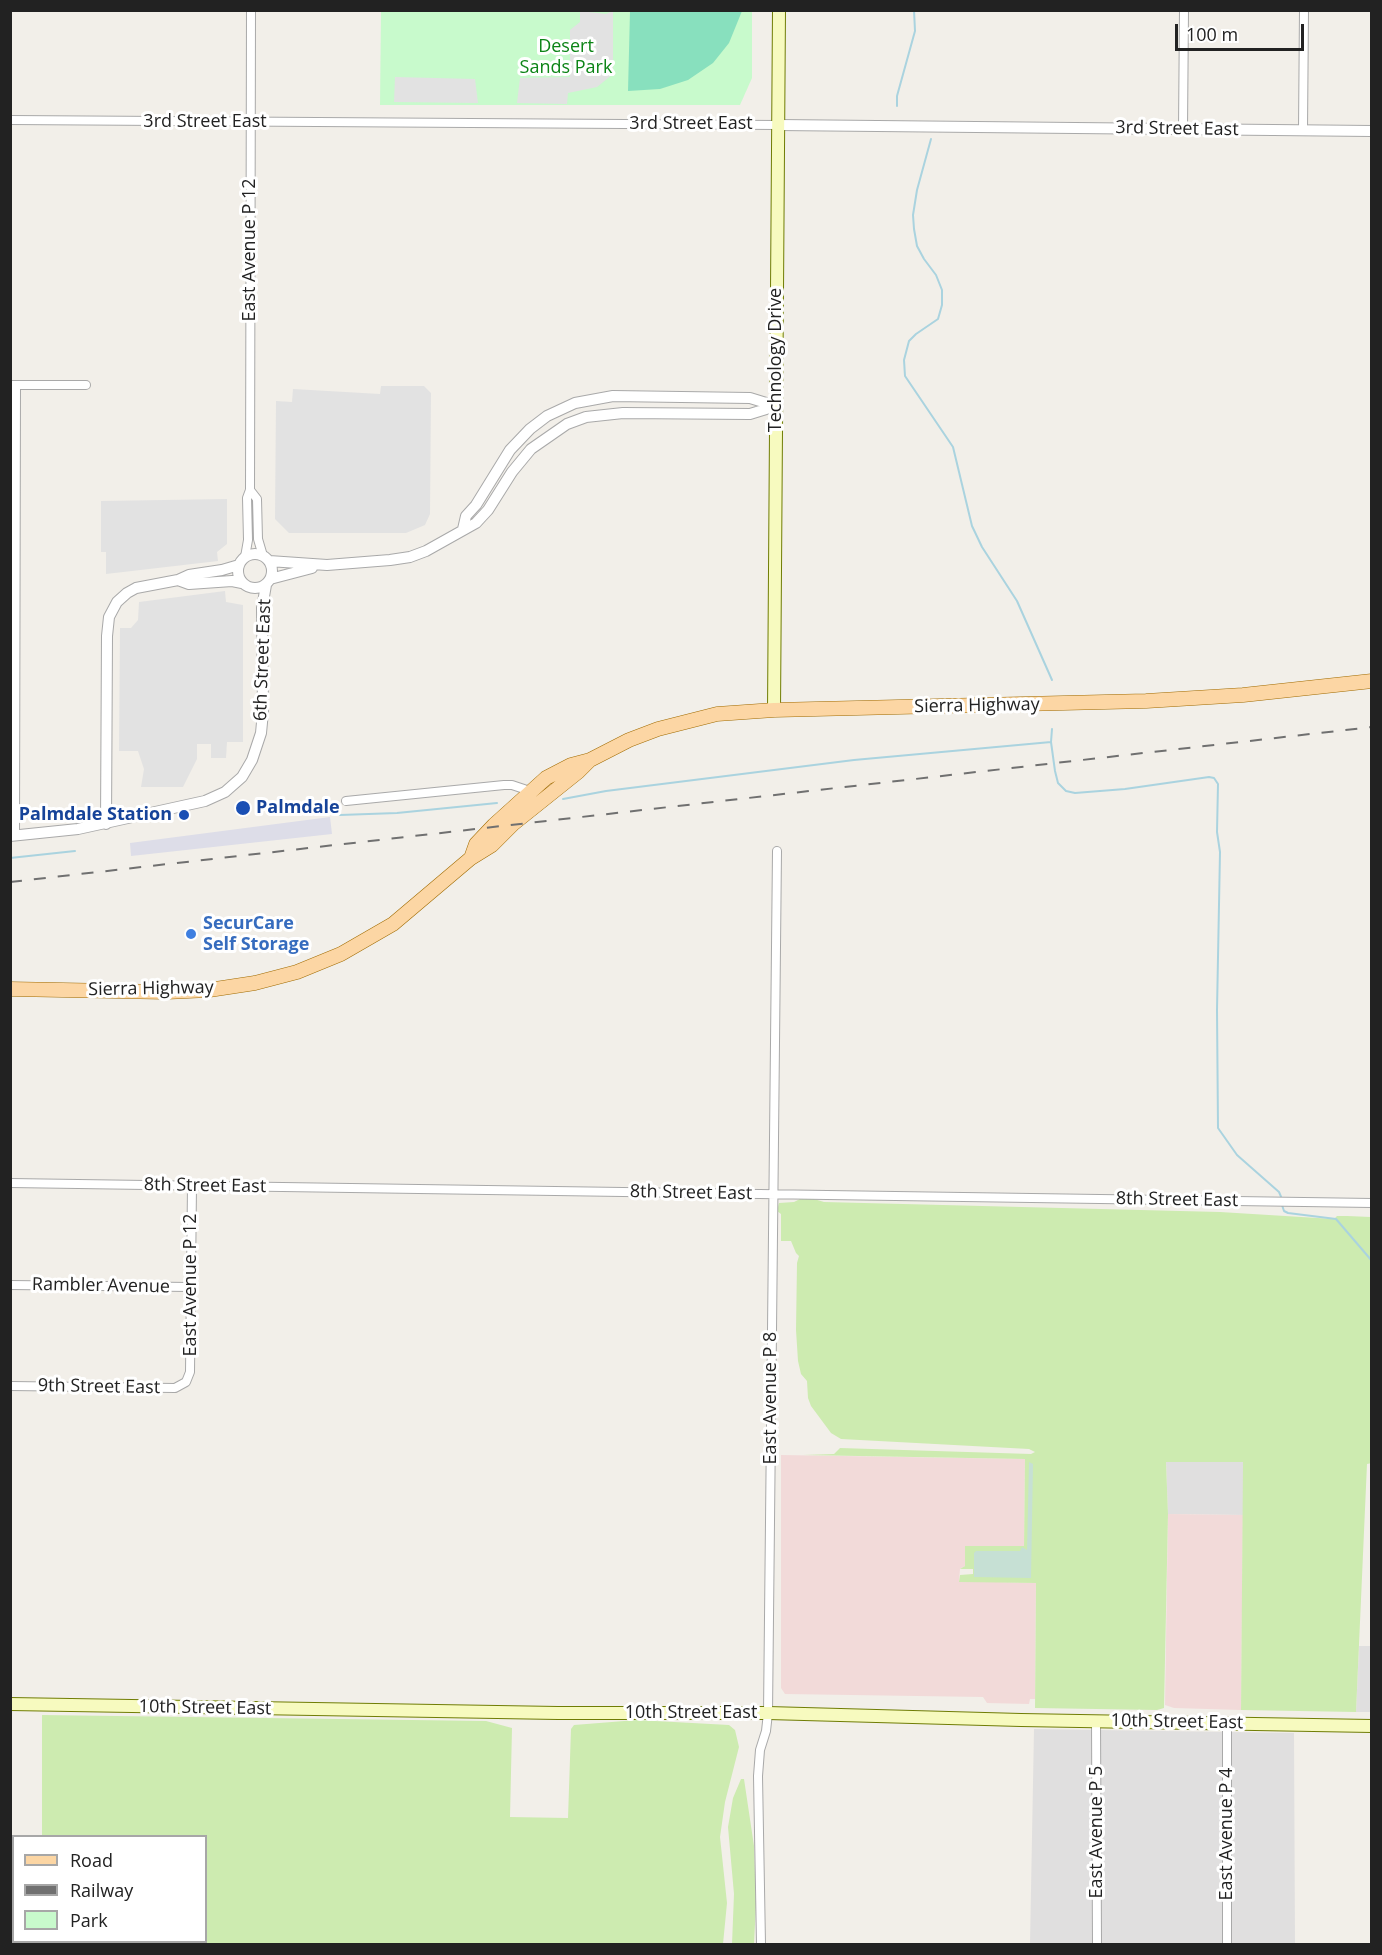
<!DOCTYPE html>
<style>
body{margin:0}
#map{position:relative;width:1382px;height:1955px;overflow:hidden;background:#f2efe9;font-family:"Open Sans",sans-serif}
canvas{display:block}
.frame{position:absolute;inset:0;border:12px solid #222;pointer-events:none}
.legend{position:absolute;left:12px;top:1835px;width:195px;height:108px;box-sizing:border-box;background:#fff;border:2px solid #a7a7a7;margin:0;padding:8px 10px;list-style:none;font-size:18px;color:#222}
.legend li{display:flex;align-items:center;gap:12px;height:30px}
.legend b{width:30px;border:2px solid #a7a7a7}
.scale{position:absolute;left:1175px;top:24px;width:129px;height:27px;box-sizing:border-box;border:3px solid #222;border-top:0;padding-left:8px;font-size:18px;line-height:21px;white-space:nowrap;color:#222;-webkit-text-stroke:4px #fff;paint-order:stroke}
</style>
<div id="map">
<canvas width="1382" height="1955"></canvas>
<div class="frame"></div>
<ul class="legend">
<li><b style="height:8px;background:#fcd6a4"></b>Road</li>
<li><b style="height:8px;background:#707070"></b>Railway</li>
<li><b style="height:16px;background:#c8facc"></b>Park</li>
</ul>
<div class="scale">100 m</div>
</div>
<script>
const g = document.querySelector('canvas').getContext('2d');
g.lineJoin = 'round';
function fill(path, color) {
  g.fillStyle = color;
  g.fill(path, 'evenodd');
}
function poly(rows) {
  const path = new Path2D();
  for (const r of rows) {
    if (r.length === 3) {
      path.moveTo(r[0] + r[2], r[1]);
      path.arc(r[0], r[1], r[2], 0, 2 * Math.PI);
      continue;
    }
    path.moveTo(r[0], r[1]);
    for (let i = 2; i < r.length; i += 2) path.lineTo(r[i], r[i + 1]);
  }
  return path;
}
function trace(path, color, width, dash) {
  g.strokeStyle = color;
  g.lineWidth = width;
  g.lineCap = dash ? 'butt' : 'round';
  g.setLineDash(dash || []);
  g.stroke(path);
}
function label(font, color, halo, rows, align = 'center') {
  g.font = font + ' "Open Sans",sans-serif';
  g.lineWidth = 6;
  g.setLineDash([]);
  g.textBaseline = 'middle';
  g.strokeStyle = halo;
  g.fillStyle = color;
  for (const [text, x, y, turn = 0] of rows) {
    g.save();
    g.translate(x, y);
    g.rotate((+turn || 0) * Math.PI / 180);
    g.textAlign = isNaN(turn) ? turn : align;
    if (halo) g.strokeText(text, 0, 0);
    g.fillText(text, 0, 0);
    g.restore();
  }
}
fill(poly([
 [1166,1461,1243,1462,1243,1515,1168,1514],
 [1359,1646,1371,1646,1371,1712,1356,1712],
 [1034,1729,1294,1733,1295,1944,1030,1944]
]), '#e0dfdf');
fill(poly([
 [781,1455,1025,1459,1024,1547,965,1546,965,1566,960,1569,959,1581,1036,1583,1035,1699,1030,1699,1029,1704,987,1703,983,1697,785,1694,781,1688],
 [1168,1514,1243,1515,1241,1710,1174,1708,1165,1705]
]), '#f2dad9');
fill(poly([
 [800,1199,814,1199,824,1202,1220,1212,1334,1219,1337,1216,1347,1216,1371,1217,1372,1463,1367,1464,1356,1712,1241,1710,1243,1462,1166,1462,1168,1514,1164,1708,1157,1710,1035,1708,1036,1583,959,1582,960,1575,973,1574,973,1569,960,1569,965,1566,965,1546,1024,1546,1025,1459,803,1455,834,1454,840,1448,1031,1454,1035,1452,1029,1449,841,1439,831,1433,811,1406,808,1398,807,1381,801,1374,798,1361,796,1330,797,1263,799,1256,796,1253,791,1241,781,1241,781,1214,777,1211,779,1203,794,1202],
 [42,1715,486,1721,512,1728,510,1817,568,1818,571,1729,574,1725,637,1720,729,1725,735,1730,739,1747,725,1802,720,1837,727,1903,723,1944,41,1944,41,1942,206,1942,206,1836,42,1836],
 [741,1779,744,1779,754,1846,756,1904,754,1944,732,1944,734,1894,728,1827,733,1798]
]), '#cdebb0');
fill(poly([
 [1029,1462,1033,1464,1031,1578,974,1577,974,1553,976,1551,1020,1551,1022,1547,1027,1550]
]), '#c6e0d4');
fill(poly([
 [381,11,752,11,752,78,740,105,380,105]
]), '#c8facc');
fill(poly([
 [630,11,630,10,742,11,729,43,713,63,688,80,660,89,628,91]
]), '#88e0be');
fill(poly([
 [580,11,606,14,613,11,613,74,597,87,568,93,567,104,517,103,520,78,570,77,570,30,580,22],
 [395,77,475,79,478,103,394,102],
 [381,386,424,386,431,393,430,514,425,525,406,533,289,533,275,519,276,401,292,402,293,389,380,394],
 [227,499,227,544,217,552,218,561,106,574,106,552,101,552,101,501],
 [225,591,226,602,243,605,243,742,227,742,226,758,211,758,211,744,197,744,197,759,183,787,141,787,144,769,138,751,119,751,120,628,131,628,138,620,139,602]
]), '#e2e2e2');
fill(poly([
 [330,817,332,834,131,856,130,843]
]), '#dddde8');
trace(poly([
 [897,106,897,96,915,31,914,10],
 [931,139,917,190,913,215,914,229,917,246,924,259,936,275,942,290,942,305,938,319,916,334,909,341,904,360,905,376,953,447,972,526,982,547,1017,601,1052,680],
 [1052,729,1051,742,1055,771,1058,783,1066,791,1075,793,1125,789,1209,777,1214,778,1218,784,1217,832,1220,852,1217,1010,1218,1128,1237,1155,1279,1192,1282,1199],
 [563,799,606,791,854,760,1051,742],
 [340,815,397,813,497,803],
 [10,858,75,851],
 [1282,1205,1284,1211,1288,1213,1336,1219,1372,1261]
]), '#aad3df', 2);
const minor = poly([
 [10,120,778,125],
 [1183,129,1184,10],
 [1303,130,1304,10],
 [11,385,86,385],
 [250,490,257,499,258,539,263,556],
 [245,557,248,540,247,498,250,490,251,10],
 [346,801,504,785,512,785,530,791],
 [15,836,16,385],
 [10,1183,1372,1203],
 [10,1285,191,1287],
 [10,1386,175,1388,186,1382,190,1372,192,1186],
 [1096,1720,1097,1944],
 [1227,1723,1227,1944],
 [761,1944,758,1776,760,1750,766,1731,768,1713,777,851]
]);
const tertiary = poly([
 [778,125,1372,131],
 [463,529,466,516,476,505,510,450,530,429,547,416,575,403,613,396,750,398,776,406],
 [255,571,17],
 [269,561,327,565,390,560,410,557,426,551,476,523,488,510,512,472,531,449,567,424,586,417,623,413,750,414,776,406],
 [270,579,312,568],
 [178,580,189,584,232,581,242,583],
 [106,824,107,636,109,617,117,602,127,593,136,588,178,580,189,575,222,570,239,565],
 [10,836,78,829,205,801,225,792,242,777,252,760,261,733,263,712,262,608,266,585]
]);
const secondary = poly([
 [774,710,779,10],
 [10,1704,558,1713,768,1713,1021,1720,1372,1726]
]);
const primary = poly([
 [471,858,476,844,494,825,546,778,571,765,590,760,629,740,658,729,717,714,774,710,1146,701,1243,695,1372,681],
 [10,989,166,992,209,990,255,983,297,972,341,954,393,924,471,858,492,845,513,824,578,772,589,761]
]);
trace(minor, '#a9a9a9', 10);
trace(tertiary, '#a9a9a9', 12);
trace(secondary, '#707d05', 14);
trace(primary, '#a06b00', 15);
trace(minor, '#fff', 8);
trace(tertiary, '#fff', 10);
trace(secondary, '#f7fabf', 12);
trace(primary, '#fcd6a4', 14);
trace(poly([
 [10,882,1372,727]
]), '#707070', 2, [12, 12]);
for (const [x, y, r, color] of [
 [243,808,8,"#1a4fb4"],
 [184,815,6,"#1a4fb4"],
 [191,934,6,"#3f7fe0"]
]) {
  const dot = new Path2D();
  dot.arc(x, y, r, 0, 2 * Math.PI);
  g.fillStyle = color;
  g.fill(dot);
  trace(dot, '#fff', 2);
}
label('18px', '#0c8416', '#fff', [
 ["Desert",566,47],
 ["Sands Park",566,68]
]);
label('18px', '#222', '#fff', [
 ["3rd Street East",205,122],
 ["3rd Street East",691,124],
 ["3rd Street East",1177,129,1],
 ["East Avenue P 12",250,250,-90],
 ["Technology Drive",776,360,-90],
 ["6th Street East",263,660,-88],
 ["Sierra Highway",977,706,-1],
 ["Sierra Highway",151,989,-1],
 ["8th Street East",205,1186,1],
 ["8th Street East",691,1193,1],
 ["8th Street East",1177,1200,1],
 ["East Avenue P 12",191,1285,-90],
 ["Rambler Avenue",101,1286,1],
 ["9th Street East",99,1387,1],
 ["East Avenue P 8",771,1398,-90],
 ["10th Street East",205,1708,1],
 ["10th Street East",691,1713],
 ["10th Street East",1177,1722,1],
 ["East Avenue P 5",1097,1832,-90],
 ["East Avenue P 4",1227,1834,-90]
]);
label('bold 18px', '#164399', '#fff', [
 ["Palmdale",256,808],
 ["Palmdale Station",172,815,"right"]
], 'left');
label('bold 18px', '#366cbe', '#fff', [
 ["SecurCare",203,924],
 ["Self Storage",203,945]
], 'left');
</script>
